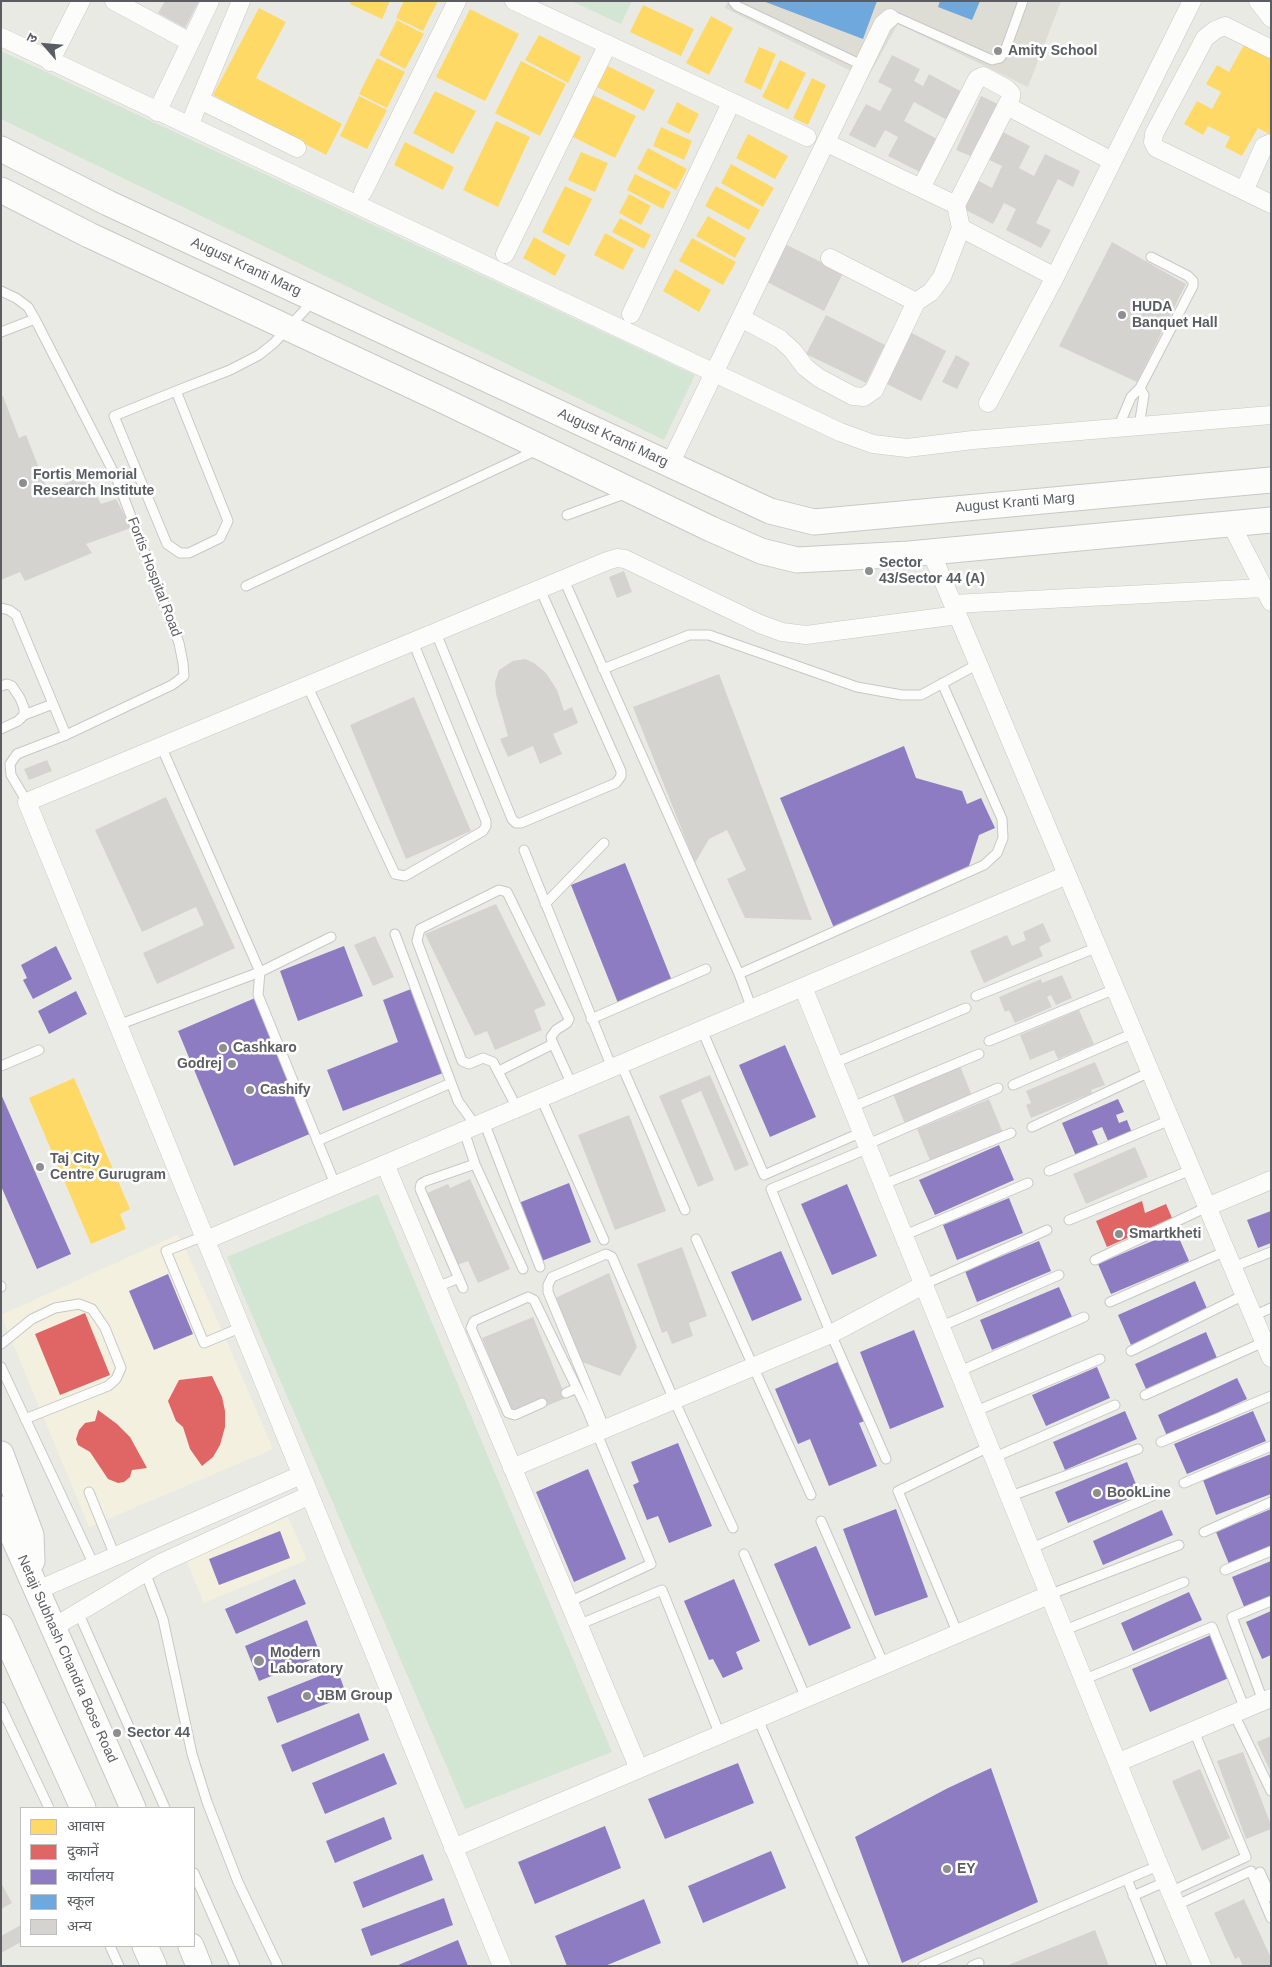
<!DOCTYPE html>
<meta charset="utf-8">
<style>
body{margin:0}
#map{position:relative;width:1272px;height:1967px;overflow:hidden;background:#eaeae5;font-family:Arial,"Noto Sans Devanagari",sans-serif}
canvas{display:block}
.frame{position:absolute;inset:0;border:2px solid #5b5d62;pointer-events:none}
.legend{position:absolute;left:20px;top:1807px;width:175px;height:140px;box-sizing:border-box;background:#fff;border:1px solid #bdbec0;margin:0;padding:6px 9px;list-style:none;font-size:15px;color:#5b5d62}
.legend li{display:flex;align-items:center;gap:10px;height:25px}
.legend b{width:25px;border:1px solid #bdbec0}
.north{position:absolute;left:20px;top:20px;width:50px;height:50px;-webkit-text-stroke:4px #fff;paint-order:stroke;rotate:297deg;font-size:14px;font-weight:700;line-height:20px;text-align:center;color:#5b5d62}
.north::after{content:'';display:block;margin:auto;width:18px;height:22px;background:#5b5d62;clip-path:polygon(50% 0,100% 100%,50% 72%,0 100%)}
</style>
<div id="map">
<canvas width="1272" height="1967"></canvas>
<div class="frame"></div>
<ul class="legend">
<li><b style="height:14px;background:#ffd966"></b>आवास</li>
<li><b style="height:14px;background:#e06666"></b>दुकानें</li>
<li><b style="height:14px;background:#8e7cc3"></b>कार्यालय</li>
<li><b style="height:14px;background:#6fa8dc"></b>स्कूल</li>
<li><b style="height:14px;background:#d4d3d0"></b>अन्य</li>
</ul>
<div class="north">उ</div>
</div>
<script>
const g = document.querySelector('canvas').getContext('2d');
g.lineJoin = 'round';
function fill(path, color) {
  g.fillStyle = color;
  g.fill(path, 'evenodd');
}
function poly(rows) {
  const path = new Path2D();
  for (const r of rows) {
    path.moveTo(r[0], r[1]);
    for (let i = 2; i < r.length; i += 2) path.lineTo(r[i], r[i + 1]);
  }
  return path;
}
function trace(path, color, width, dash) {
  g.strokeStyle = color;
  g.lineWidth = width;
  g.lineCap = dash ? 'butt' : 'round';
  g.setLineDash(dash || []);
  g.stroke(path);
}
function label(font, color, halo, rows, align = 'center') {
  g.font = font + ' Arial,sans-serif';
  g.lineWidth = 5;
  g.setLineDash([]);
  g.textBaseline = 'middle';
  g.strokeStyle = halo;
  g.fillStyle = color;
  for (const [text, x, y, turn = 0] of rows) {
    g.save();
    g.translate(x, y);
    g.rotate((+turn || 0) * Math.PI / 180);
    g.textAlign = isNaN(turn) ? turn : align;
    if (halo) g.strokeText(text, 0, 0);
    g.fillText(text, 0, 0);
    g.restore();
  }
}
fill(poly([
 [177,1235,183,1244,224,1335,273,1449,89,1527,1,1315],
 [288,1517,307,1560,204,1603,186,1560]
]), '#f3f0df');
fill(poly([
 [728,1,1061,1,1028,87,898,24,867,79,725,8]
]), '#dddcd5');
fill(poly([
 [571,1,632,1,621,24],
 [1,51,695,375,664,440,1,119],
 [378,1194,612,1752,465,1809,227,1257]
]), '#d3e5d3');
fill(poly([
 [351,1,390,1,382,19,350,4],
 [404,1,438,1,423,31,396,18],
 [643,5,694,29,681,56,630,32],
 [259,8,286,22,256,78,342,124,326,155,213,95],
 [470,9,519,34,485,101,436,77],
 [711,16,733,28,709,75,686,63],
 [397,20,424,34,405,69,379,55],
 [539,35,581,57,568,83,525,60],
 [1246,41,1271,55,1271,135,1258,128,1242,156,1225,147,1230,137,1208,126,1203,135,1184,124,1197,101,1212,109,1221,92,1206,84,1217,65,1229,72],
 [759,47,776,54,761,90,744,82],
 [377,58,405,72,387,108,359,94],
 [780,60,806,73,788,110,762,97],
 [521,61,566,84,540,136,495,113],
 [608,66,655,90,644,111,597,87],
 [812,78,826,85,808,125,793,118],
 [435,91,476,111,453,154,413,133],
 [593,95,636,116,615,158,573,137],
 [359,96,387,110,367,149,340,136],
 [677,102,699,114,689,134,667,123],
 [496,121,530,137,498,207,463,190],
 [661,127,692,141,684,160,653,146],
 [748,134,788,156,775,179,736,158],
 [405,142,454,167,443,190,394,165],
 [648,148,687,169,676,190,637,169],
 [581,152,608,163,595,192,568,180],
 [731,164,774,188,763,207,721,183],
 [635,174,671,192,663,209,627,190],
 [565,186,592,199,569,246,542,232],
 [716,186,760,210,749,230,705,206],
 [629,194,651,206,641,225,619,213],
 [708,216,746,238,735,258,696,236],
 [620,218,651,235,644,249,612,232],
 [605,233,634,249,623,270,594,255],
 [534,237,566,255,555,276,523,258],
 [692,238,736,262,723,285,679,261],
 [675,269,711,290,699,312,663,291],
 [74,1078,130,1209,120,1214,126,1229,91,1244,29,1098]
]), '#ffd966');
fill(poly([
 [1142,1201,1145,1213,1166,1204,1172,1218,1107,1247,1096,1221],
 [85,1313,110,1375,60,1395,35,1334],
 [212,1376,222,1397,225,1411,225,1427,220,1445,213,1457,202,1466,190,1449,183,1427,176,1421,168,1401,179,1380],
 [98,1410,117,1424,130,1437,147,1468,132,1470,130,1477,124,1482,118,1483,108,1479,90,1452,78,1445,76,1439,79,1430,85,1423,95,1421]
]), '#e06666');
fill(poly([
 [904,746,916,778,962,791,967,804,981,798,995,828,979,835,967,872,834,928,780,798],
 [625,863,672,981,618,1003,571,885],
 [56,946,72,979,33,999,23,980,27,978,21,965],
 [344,946,363,996,298,1021,280,971],
 [411,989,443,1073,343,1111,327,1070,398,1042,383,1000],
 [76,991,87,1014,49,1034,38,1011],
 [255,998,312,1133,234,1166,178,1031],
 [785,1045,816,1117,770,1137,739,1065],
 [1,1094,71,1254,37,1269,1,1186],
 [1118,1099,1124,1112,1116,1115,1119,1123,1127,1120,1132,1133,1109,1143,1102,1127,1092,1131,1099,1147,1076,1156,1062,1123],
 [999,1145,1014,1180,935,1215,919,1180],
 [569,1183,591,1242,539,1262,516,1204],
 [847,1184,877,1256,832,1275,801,1204],
 [1009,1198,1023,1233,957,1260,943,1225],
 [1271,1211,1271,1243,1258,1248,1247,1220],
 [1176,1231,1189,1261,1111,1294,1098,1264],
 [1039,1241,1051,1271,977,1302,965,1271],
 [781,1251,802,1300,752,1321,731,1272],
 [168,1274,193,1334,154,1350,129,1291],
 [1195,1281,1208,1311,1131,1345,1118,1315],
 [1059,1287,1072,1317,992,1350,980,1320],
 [914,1330,944,1407,890,1429,860,1352],
 [1206,1332,1217,1358,1146,1389,1135,1364],
 [840,1361,865,1421,859,1423,877,1466,829,1486,810,1439,798,1444,775,1389],
 [1097,1367,1110,1398,1046,1426,1032,1395],
 [1237,1378,1247,1399,1167,1436,1158,1415],
 [1125,1411,1137,1439,1065,1470,1053,1442],
 [1253,1411,1266,1441,1187,1474,1174,1444],
 [678,1443,712,1526,669,1543,658,1516,647,1520,633,1485,639,1482,631,1462],
 [1271,1454,1271,1494,1216,1515,1203,1480],
 [1127,1462,1140,1494,1068,1523,1055,1492],
 [588,1469,626,1559,574,1582,536,1492],
 [896,1509,928,1597,875,1616,843,1529],
 [1271,1509,1271,1546,1229,1564,1216,1532],
 [1162,1510,1173,1535,1103,1565,1093,1541],
 [280,1531,290,1558,219,1585,209,1559],
 [816,1546,851,1628,809,1646,774,1564],
 [1271,1561,1271,1598,1245,1609,1232,1577],
 [295,1579,306,1604,236,1634,225,1609],
 [734,1579,760,1641,736,1652,743,1669,723,1678,713,1659,709,1660,684,1601],
 [1189,1592,1202,1620,1133,1651,1121,1623],
 [1271,1611,1271,1655,1262,1659,1246,1622],
 [307,1620,321,1656,259,1681,245,1646],
 [1213,1634,1231,1677,1150,1712,1132,1669],
 [337,1669,347,1696,277,1723,267,1697],
 [359,1713,369,1740,292,1772,281,1745],
 [384,1753,397,1784,325,1814,312,1783],
 [738,1763,754,1803,665,1839,648,1799],
 [991,1768,1038,1902,902,1963,855,1837,948,1788],
 [384,1817,392,1839,335,1863,326,1841],
 [605,1826,621,1868,535,1904,518,1862],
 [771,1851,786,1888,703,1923,688,1886],
 [423,1854,433,1880,363,1908,353,1882],
 [444,1898,453,1925,371,1956,361,1929],
 [644,1899,661,1943,605,1966,567,1966,555,1936],
 [458,1940,468,1966,396,1966]
]), '#8e7cc3');
fill(poly([
 [763,1,877,1,863,39],
 [940,1,980,1,972,20,938,7]
]), '#6fa8dc');
fill(poly([
 [165,1,199,1,185,28,158,13],
 [892,55,920,69,914,81,923,86,929,74,962,92,947,120,914,102,904,121,937,139,920,172,888,156,898,137,885,130,875,148,849,135,866,104,880,111,892,89,878,82],
 [981,96,1002,106,978,159,956,150],
 [1001,131,1030,146,1019,168,1034,176,1045,154,1080,171,1073,187,1058,179,1036,223,1051,230,1041,248,1006,230,1016,209,1004,203,993,224,962,208,977,180,992,188,1002,166,987,159],
 [1112,242,1186,284,1137,382,1059,346],
 [785,244,843,273,824,311,765,281],
 [826,315,885,345,866,383,806,354],
 [910,332,946,351,921,401,885,383],
 [956,355,970,363,957,389,942,382],
 [1,396,3,396,19,438,26,435,48,491,86,474,101,504,116,499,131,528,86,544,92,553,25,581,20,572,1,580],
 [624,571,632,592,617,598,609,577],
 [525,659,534,663,546,673,557,690,564,711,572,707,578,723,553,734,562,754,540,764,533,746,508,757,500,739,508,736,496,694,495,682,499,670,513,661],
 [719,674,812,920,745,918,727,879,746,870,727,830,709,839,695,863,633,707],
 [414,697,471,831,406,859,350,725],
 [47,760,52,771,29,780,24,769],
 [166,797,235,948,157,984,143,953,204,925,196,907,142,932,95,830],
 [496,904,546,1005,534,1010,542,1030,495,1050,487,1031,475,1036,425,934],
 [1043,923,1051,941,1039,947,1043,956,984,983,970,951,1007,935,1012,946,1026,940,1023,932],
 [375,936,394,977,373,986,354,945],
 [1062,975,1072,998,1056,1005,1051,995,1047,997,1052,1007,1015,1023,1009,1010,1005,1012,999,997,1041,979,1042,983],
 [1079,1010,1094,1044,1058,1059,1054,1050,1030,1060,1020,1035],
 [1095,1062,1105,1085,1091,1090,1092,1093,1031,1118,1026,1105,1031,1103,1026,1091],
 [960,1066,972,1096,905,1124,893,1094],
 [710,1075,749,1165,735,1171,701,1091,681,1100,714,1180,698,1187,659,1096],
 [989,1099,1003,1133,931,1163,917,1129],
 [629,1115,666,1211,615,1230,578,1135],
 [1135,1147,1148,1177,1086,1204,1073,1174],
 [470,1179,510,1269,478,1283,468,1261,457,1265,425,1194,448,1184,450,1188],
 [682,1247,707,1316,689,1323,693,1336,672,1344,667,1331,662,1333,637,1264],
 [609,1273,637,1347,620,1376,582,1362,553,1299],
 [533,1317,566,1398,544,1407,541,1398,511,1411,482,1338],
 [1271,1736,1271,1773,1257,1742],
 [1243,1752,1271,1825,1271,1829,1246,1839,1217,1761],
 [1200,1769,1230,1838,1202,1851,1172,1781],
 [1,1883,12,1903,1,1909],
 [1244,1899,1271,1958,1271,1966,1243,1966,1239,1957,1235,1959,1214,1913],
 [21,1925,21,1942,1,1953,1,1936],
 [1095,1930,1109,1966,1006,1966]
]), '#d4d3d0');
const service = poly([
 [733,1,737,6,864,66],
 [890,18,898,18,992,60,1000,58,1005,51,1023,1],
 [1,291,16,298,28,307,35,319,116,477,179,643,183,663,184,676,172,685,66,735,16,615,9,610,1,608],
 [1,332,35,319],
 [1140,388,1193,286,1193,281,1188,276,1151,257],
 [176,391,228,521,220,538,189,553,180,553,167,544,114,416,176,391,230,370,259,355,274,343,313,301],
 [1118,428,1131,397,1140,388,1144,395,1139,426],
 [567,515,627,493],
 [564,580,739,974,752,1009],
 [246,586,537,450],
 [436,633,512,819,516,823,521,823,616,783,621,776,621,771,540,589],
 [603,669,689,635,709,635,857,687,902,695,921,695,978,664],
 [307,685,395,874,405,876,483,831,486,826,486,821,413,642],
 [1,686,7,684,12,686,20,698,24,708,24,715],
 [1,729,18,721,24,715,53,704],
 [27,802,11,775,10,764,17,754,66,735],
 [524,850,612,1068],
 [545,904,604,843],
 [395,934,458,1101,476,1126],
 [331,937,260,972,258,995,335,1184],
 [739,974,984,865,997,853,1003,838,1002,819,942,683],
 [976,996,1098,947],
 [591,1019,706,969],
 [118,1025,260,972,161,746],
 [702,1030,764,1175,862,1132],
 [989,1041,1115,989],
 [834,1063,966,1008],
 [621,1064,685,1210],
 [1,1066,39,1050],
 [499,1071,553,1044],
 [1013,1085,1134,1033],
 [541,1098,604,1240],
 [852,1107,979,1054],
 [517,1108,493,1062,483,1058,469,1064,462,1061,417,941,420,929,499,890,507,892,569,1019,567,1023,556,1030,551,1037,552,1041,572,1085],
 [484,1122,540,1267],
 [1032,1127,1150,1072],
 [464,1131,475,1164,523,1269],
 [317,1141,451,1083],
 [868,1144,998,1088],
 [869,1148,771,1189,831,1334,886,1459],
 [1049,1171,1170,1120],
 [884,1184,1011,1133],
 [1069,1220,1191,1170],
 [905,1235,1028,1183],
 [204,1236,166,1251,204,1343,242,1327],
 [696,1239,811,1495],
 [1095,1260,1207,1207],
 [1233,1267,1271,1252],
 [925,1284,1047,1230],
 [1,1286,1,1287],
 [437,1287,459,1278],
 [463,1288,420,1189,421,1184,426,1181,475,1164],
 [1110,1302,1226,1251],
 [1253,1316,1271,1308],
 [942,1326,1059,1275],
 [1,1344,32,1319,55,1308,79,1304,92,1309,105,1328,121,1368,116,1379,108,1386,25,1419],
 [1131,1351,1244,1295],
 [1,1367,94,1565],
 [960,1371,1084,1317],
 [566,1393,577,1388],
 [1145,1395,1264,1342],
 [542,1403,515,1415,508,1413,471,1328,474,1321,528,1297,534,1300,586,1407,651,1564,569,1602],
 [976,1411,1100,1359],
 [605,1429,548,1292,548,1285,552,1277,606,1254,612,1257,674,1400,733,1528],
 [1161,1442,1271,1396],
 [995,1457,1115,1405],
 [1184,1483,1271,1446],
 [89,1492,115,1556],
 [1011,1496,1138,1449],
 [821,1521,884,1665],
 [1204,1532,1271,1502],
 [1032,1548,1152,1496],
 [744,1554,806,1698],
 [1225,1570,1271,1551],
 [145,1572,163,1619,192,1754,207,1802,238,1882,278,1966],
 [1051,1594,1179,1545],
 [78,1612,165,1808],
 [578,1625,662,1590,720,1735],
 [1065,1630,1184,1582],
 [958,1634,898,1491,991,1446],
 [1085,1679,1212,1627,1245,1709],
 [1263,1701,1232,1617,1271,1601],
 [1,1707,49,1808],
 [1234,1714,1271,1791],
 [758,1719,864,1966],
 [1260,1872,1271,1897],
 [194,1873,235,1966],
 [1127,1879,1162,1966],
 [1172,1891,1246,1857,1194,1731],
 [1133,1896,1167,1881],
 [1177,1905,1251,1871,1271,1918],
 [110,1946,119,1966],
 [923,1966,1160,1865],
 [972,1966,979,1963]
]);
const minor = poly([
 [114,1,190,42],
 [514,1,807,137],
 [1258,1,1271,18],
 [1,37,840,432,873,444,907,448,973,440,1271,415],
 [1271,49,1225,26,1215,30,1205,38,1154,134,1153,142,1156,148,1271,204],
 [50,62,81,1],
 [200,100,297,148],
 [1007,106,1112,161],
 [157,112,210,1],
 [189,126,241,1],
 [827,143,956,205,961,228,1055,277],
 [921,188,977,79,983,76,1007,89,1011,93,1011,97,956,205],
 [1244,191,1264,146,1271,143],
 [363,192,457,1],
 [505,254,608,44],
 [830,258,916,302],
 [631,314,731,103],
 [741,318,780,339,793,351,805,367,819,378,853,396,864,397,874,390,916,302,931,292,942,277,961,228],
 [988,403,1055,277,1192,1],
 [670,464,883,24,890,18],
 [1231,524,1271,602],
 [931,552,1271,1358],
 [953,604,1263,588],
 [803,987,1156,1858,1202,1966],
 [385,1164,639,1769],
 [1207,1207,1271,1180],
 [206,1240,1067,875],
 [512,1468,831,1334,925,1284],
 [38,1590,301,1475],
 [54,1627,159,1564,310,1495],
 [1119,1762,1271,1698],
 [453,1848,1051,1594],
 [502,1966,27,802,607,561,617,558,625,559,760,624,782,632,806,635,958,615]
]);
const secondary = poly([
 [1,149,108,203,770,511,814,522,1271,480],
 [1,190,89,235,438,398,711,529,761,551,797,560,909,554,1271,520],
 [1,1454,31,1535,32,1561],
 [1,1509,133,1808],
 [1,1627,83,1808],
 [145,1946,154,1966],
 [191,1946,199,1966]
]);
trace(service, '#c7c7c7', 11);
trace(minor, '#c7c7c7', 19);
trace(secondary, '#c7c8c8', 27);
trace(service, '#fcfcfb', 9);
trace(minor, '#fcfcfb', 18);
trace(secondary, '#fcfcfb', 25);
for (const [x, y, r, color] of [
 [998,51,5,"#8d8e90"],
 [1122,315,5,"#8d8e90"],
 [23,483,5,"#8d8e90"],
 [869,571,5,"#8d8e90"],
 [223,1048,5,"#8d8e90"],
 [232,1064,5,"#8d8e90"],
 [250,1090,5,"#8d8e90"],
 [40,1167,5,"#8d8e90"],
 [1119,1234,5,"#8d8e90"],
 [1097,1493,5,"#8d8e90"],
 [259,1661,6,"#8d8e90"],
 [307,1696,5,"#8d8e90"],
 [117,1733,5,"#8d8e90"],
 [947,1869,5,"#8d8e90"]
]) {
  const dot = new Path2D();
  dot.arc(x, y, r, 0, 2 * Math.PI);
  g.fillStyle = color;
  g.fill(dot);
  trace(dot, '#fff', 2);
}
label('bold 14px', '#5b5d62', '#fff', [
 ["Amity School",1008,51],
 ["HUDA",1132,307],
 ["Banquet Hall",1132,323],
 ["Fortis Memorial",33,475],
 ["Research Institute",33,491],
 ["Sector",879,563],
 ["43/Sector 44 (A)",879,579],
 ["Cashkaro",233,1048],
 ["Godrej",222,1064,"right"],
 ["Cashify",260,1090],
 ["Taj City",50,1159],
 ["Centre Gurugram",50,1175],
 ["Smartkheti",1129,1234],
 ["BookLine",1107,1493],
 ["Modern",270,1653],
 ["Laboratory",270,1669],
 ["JBM Group",317,1696],
 ["Sector 44",127,1733],
 ["EY",957,1869]
], 'left');
label('14px', '#5b5d62', '#fff', [
 ["August Kranti Marg",246,267,25],
 ["August Kranti Marg",613,438,25],
 ["August Kranti Marg",1015,503,-5],
 ["Fortis Hospital Road",154,577,69],
 ["Netaji Subhash Chandra Bose Road",67,1659,66]
]);
</script>
